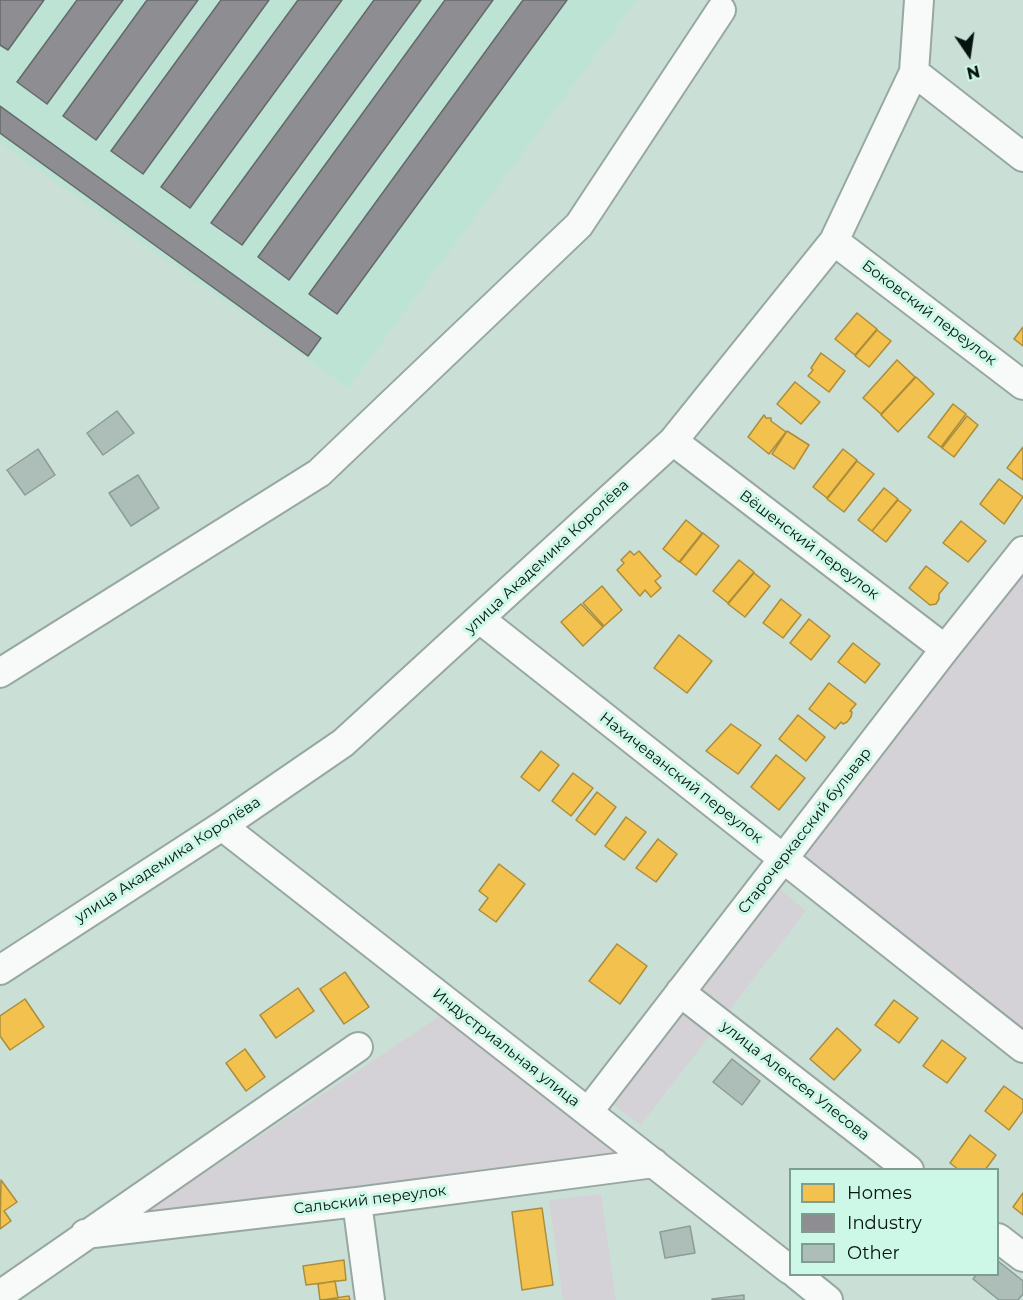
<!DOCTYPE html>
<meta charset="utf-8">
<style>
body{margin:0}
#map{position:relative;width:1023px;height:1300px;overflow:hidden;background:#cae0d7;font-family:Montserrat,sans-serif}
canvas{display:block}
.legend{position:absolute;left:789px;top:1168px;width:210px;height:108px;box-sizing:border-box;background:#cdf8e7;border:2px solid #7d9d91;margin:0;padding:8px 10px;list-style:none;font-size:18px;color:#05140f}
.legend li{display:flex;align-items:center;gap:12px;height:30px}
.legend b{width:30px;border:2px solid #7d9d91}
.north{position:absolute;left:939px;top:24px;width:60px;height:60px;-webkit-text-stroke:4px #cdf8e7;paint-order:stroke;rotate:167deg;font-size:16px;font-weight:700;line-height:24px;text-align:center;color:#05140f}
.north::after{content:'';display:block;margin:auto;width:21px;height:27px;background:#05140f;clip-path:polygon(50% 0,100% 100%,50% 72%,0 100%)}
</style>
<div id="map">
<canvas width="1023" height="1300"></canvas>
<ul class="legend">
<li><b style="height:16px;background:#f2c14e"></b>Homes</li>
<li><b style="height:16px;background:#8d8d92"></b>Industry</li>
<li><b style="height:16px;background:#acbeb7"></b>Other</li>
</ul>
<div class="north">N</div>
</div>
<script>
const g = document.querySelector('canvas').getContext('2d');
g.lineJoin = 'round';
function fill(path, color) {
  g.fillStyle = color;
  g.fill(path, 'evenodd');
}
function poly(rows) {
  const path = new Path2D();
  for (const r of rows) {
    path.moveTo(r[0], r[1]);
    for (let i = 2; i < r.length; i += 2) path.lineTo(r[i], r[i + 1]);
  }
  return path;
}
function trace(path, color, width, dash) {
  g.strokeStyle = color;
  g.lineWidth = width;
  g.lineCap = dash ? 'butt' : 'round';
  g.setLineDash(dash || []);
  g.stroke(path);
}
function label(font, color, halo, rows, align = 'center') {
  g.font = font + ' Montserrat,sans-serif';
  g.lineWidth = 6;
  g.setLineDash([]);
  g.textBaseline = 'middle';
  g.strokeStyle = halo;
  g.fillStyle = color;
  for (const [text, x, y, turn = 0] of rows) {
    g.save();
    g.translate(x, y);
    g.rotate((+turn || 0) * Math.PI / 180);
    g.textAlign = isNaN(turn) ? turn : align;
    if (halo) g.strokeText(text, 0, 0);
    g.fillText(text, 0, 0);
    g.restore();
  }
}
fill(poly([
 [0,0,637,0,348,388,0,143]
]), '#bde3d4');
fill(poly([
 [1023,566,1023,1039,794,859],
 [774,884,806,911,641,1125,609,1102],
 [449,1010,626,1159,143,1214],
 [601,1194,616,1300,563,1300,549,1200]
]), '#d4d2d6');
const homes = poly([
 [857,313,877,329,855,355,835,339,857,313],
 [1023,327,1023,346,1014,339,1023,327],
 [877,330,891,341,869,367,855,356,877,330],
 [821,353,845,371,829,392,808,376,813,370,811,368,821,353],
 [897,360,915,377,881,414,863,398,897,360],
 [916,377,934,394,898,432,881,415,916,377],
 [795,382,820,402,801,424,777,404,795,382],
 [953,404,966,414,941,447,928,437,953,404],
 [764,415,766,418,771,418,771,421,786,432,769,454,748,437,764,415],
 [967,416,978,425,954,457,942,448,967,416],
 [787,431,809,445,794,469,772,454,787,431],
 [1023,447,1023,480,1007,468,1023,447],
 [843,449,857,460,827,498,813,487,843,449],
 [857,461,874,474,844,512,827,499,857,461],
 [999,479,1023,497,1004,524,980,504,999,479],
 [884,488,898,499,872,531,858,520,884,488],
 [898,500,911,510,886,542,872,531,898,500],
 [686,520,702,533,679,562,663,549,686,520],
 [961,521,986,541,968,562,943,543,961,521],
 [703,533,719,546,696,575,680,562,703,533],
 [630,551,634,555,639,551,661,576,655,581,661,588,651,597,645,590,640,596,617,570,624,563,621,560,630,551],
 [739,560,754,572,728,603,713,591,739,560],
 [926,566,948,583,939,594,939,599,936,604,930,605,909,588,926,566],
 [754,573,770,586,745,617,728,604,754,573],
 [602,586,622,610,604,626,583,603,602,586],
 [781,599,801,615,783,638,763,623,781,599],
 [581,604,603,627,583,646,561,622,581,604],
 [809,619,830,636,811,660,790,643,809,619],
 [679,635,712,661,687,693,654,668,679,635],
 [853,643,880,664,865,683,838,662,853,643],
 [829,683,856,704,850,711,852,712,851,717,847,722,843,724,841,722,835,729,809,709,829,683],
 [798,715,825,737,806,761,779,739,798,715],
 [731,724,761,745,738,774,706,751,731,724],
 [541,751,559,765,539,791,521,777,541,751],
 [776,755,805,778,779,810,751,787,776,755],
 [573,773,593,788,571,816,552,801,573,773],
 [597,792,616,807,595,835,576,820,597,792],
 [626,817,646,832,624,860,605,846,626,817],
 [658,839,677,854,656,882,636,868,658,839],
 [499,864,525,884,496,922,479,910,488,898,479,891,499,864],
 [617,944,647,966,620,1004,589,981,617,944],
 [345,972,369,1007,344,1024,320,989,345,972],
 [298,988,314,1011,276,1038,260,1015,298,988],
 [25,999,44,1027,10,1050,0,1036,0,1016,25,999],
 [894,1000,918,1018,899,1043,875,1025,894,1000],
 [837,1028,861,1050,834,1080,810,1059,837,1028],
 [942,1040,966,1058,947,1083,923,1066,942,1040],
 [245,1049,265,1077,246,1091,226,1063,245,1049],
 [1004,1086,1023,1100,1023,1111,1009,1130,985,1111,1004,1086],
 [970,1135,996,1155,985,1170,959,1170,950,1163,970,1135],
 [1,1180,17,1202,4,1211,11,1221,0,1229,1,1180],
 [1023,1193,1023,1215,1013,1207,1023,1193],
 [542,1208,553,1285,522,1290,512,1212,542,1208],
 [344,1260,346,1280,306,1285,303,1266,344,1260],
 [335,1281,338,1298,320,1300,318,1284,335,1281],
 [349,1296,350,1300,322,1300,349,1296]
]);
fill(homes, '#f2c14e');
trace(homes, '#ab8d3b', 1.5);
const industry = poly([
 [0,0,44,0,8,50,0,45,0,0],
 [77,0,123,0,47,104,17,82,77,0],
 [147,0,198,0,96,140,63,116,147,0],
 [221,0,269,0,143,174,111,151,221,0],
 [298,0,342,0,190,208,161,187,298,0],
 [374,0,421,0,242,245,211,223,374,0],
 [445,0,493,0,289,280,258,257,445,0],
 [523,0,567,0,337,314,309,294,523,0],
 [0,106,321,338,308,356,0,133,0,106]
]);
fill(industry, '#8d8d92');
trace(industry, '#64696b', 1.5);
const building = poly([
 [117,411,134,433,103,455,87,433,117,411],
 [38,449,55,475,25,495,7,470,38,449],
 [138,475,159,508,131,526,109,493,138,475],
 [732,1059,760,1081,742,1105,713,1082,732,1059],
 [690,1226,695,1253,665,1258,660,1232,690,1226],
 [998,1261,1023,1281,1023,1294,1018,1300,999,1300,973,1279,977,1274,998,1274,998,1261],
 [744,1295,744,1300,712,1300,712,1299,744,1295]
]);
fill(building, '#acbeb7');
trace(building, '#8b9d96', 1.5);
const minor = poly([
 [914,72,1023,157],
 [834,241,1023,385],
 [673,441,945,649],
 [480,619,1023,1048],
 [0,673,319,473,579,225,721,10],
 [222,826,790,1270],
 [0,970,222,826,343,743,673,441,834,241,914,72,919,0],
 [680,992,909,1170],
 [588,1112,945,649,1023,551],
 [357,1202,370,1300],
 [85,1234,357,1202,654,1163],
 [998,1238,1023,1257],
 [796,1274,828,1300],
 [0,1295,358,1047]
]);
trace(minor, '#97a8a1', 32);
trace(minor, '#f7faf9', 28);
label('15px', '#05140f', '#cdf8e7', [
 ["Боковский переулок",929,313,37],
 ["Вёшенский переулок",809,545,37],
 ["улица Академика Королёва",547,557,-43],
 ["Нахичеванский переулок",681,778,38],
 ["Старочеркасский бульвар",805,831,-52],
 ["улица Академика Королёва",168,860,-33],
 ["Индустриальная улица",506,1048,38],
 ["улица Алексея Улесова",795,1081,38],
 ["Сальский переулок",370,1200,-7]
]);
</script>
